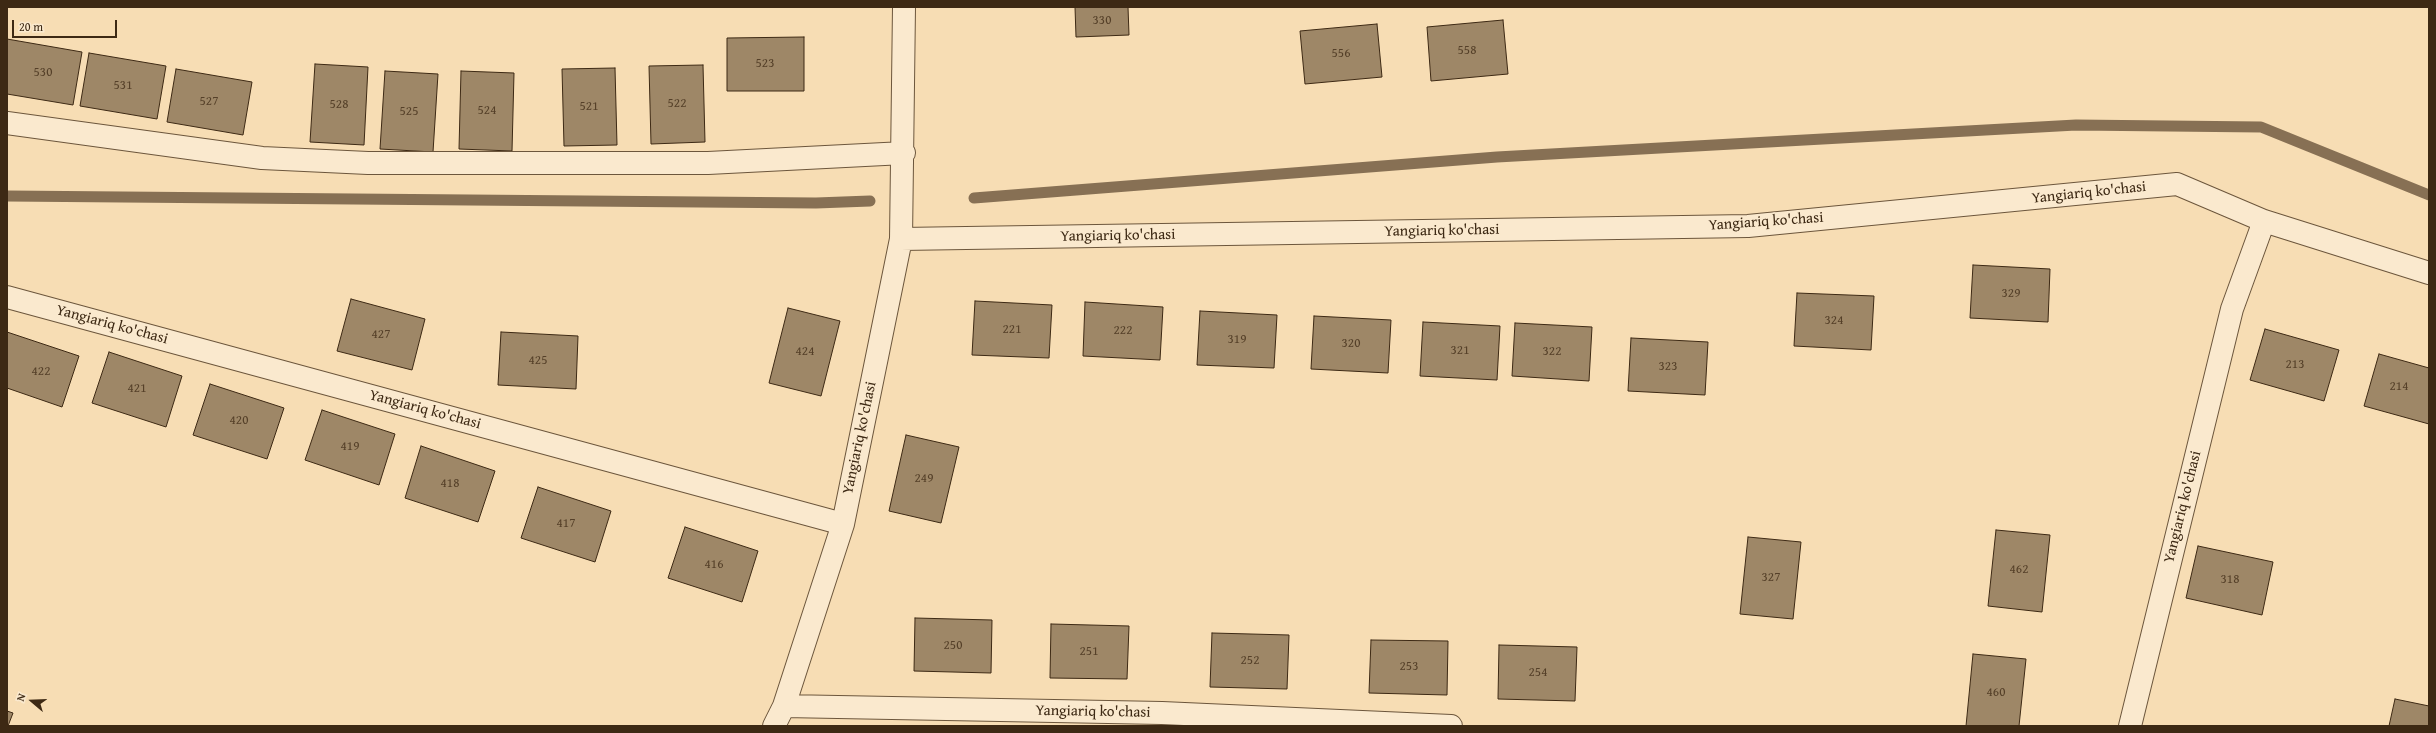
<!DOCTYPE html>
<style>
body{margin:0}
#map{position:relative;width:2436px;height:733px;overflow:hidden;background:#f7ddb4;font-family:"Gentium Book Plus",serif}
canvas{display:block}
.frame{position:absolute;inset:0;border:8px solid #3d2914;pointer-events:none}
.north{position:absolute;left:12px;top:681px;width:40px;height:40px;-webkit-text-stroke:3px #fae9ce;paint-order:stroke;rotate:289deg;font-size:11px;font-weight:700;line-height:16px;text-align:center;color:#3d2914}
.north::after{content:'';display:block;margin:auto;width:14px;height:18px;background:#3d2914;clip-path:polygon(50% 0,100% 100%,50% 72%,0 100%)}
.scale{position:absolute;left:12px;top:20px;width:105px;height:18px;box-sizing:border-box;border:2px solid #3d2914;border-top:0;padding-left:5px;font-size:12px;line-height:14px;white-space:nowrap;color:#3d2914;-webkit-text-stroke:3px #fae9ce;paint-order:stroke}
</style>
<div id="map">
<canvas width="2436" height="733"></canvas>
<div class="frame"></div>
<div class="north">N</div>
<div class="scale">20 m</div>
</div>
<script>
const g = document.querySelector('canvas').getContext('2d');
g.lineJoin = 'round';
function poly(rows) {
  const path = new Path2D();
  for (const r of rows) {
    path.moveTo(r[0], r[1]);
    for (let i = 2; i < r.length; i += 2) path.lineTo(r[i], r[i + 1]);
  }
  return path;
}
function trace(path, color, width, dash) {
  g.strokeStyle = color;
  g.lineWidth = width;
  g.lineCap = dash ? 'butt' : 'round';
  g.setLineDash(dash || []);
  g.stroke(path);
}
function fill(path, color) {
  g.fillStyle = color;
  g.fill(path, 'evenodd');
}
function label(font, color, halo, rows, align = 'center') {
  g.font = font + ' "Gentium Book Plus",serif';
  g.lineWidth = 3;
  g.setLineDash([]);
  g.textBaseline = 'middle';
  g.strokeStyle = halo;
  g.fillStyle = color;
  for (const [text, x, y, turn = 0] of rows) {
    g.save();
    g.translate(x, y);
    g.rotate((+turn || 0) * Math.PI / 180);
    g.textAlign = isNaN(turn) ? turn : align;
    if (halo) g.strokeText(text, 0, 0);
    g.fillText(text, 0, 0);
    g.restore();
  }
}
trace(poly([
 [7,196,816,203,870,201],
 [974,198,1497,157,2076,125,2261,127,2429,195]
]), '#877054', 11);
const building = poly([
 [1075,7,1128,7,1129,35,1076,37,1075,7],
 [1503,20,1508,74,1431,81,1427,27,1503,20],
 [1377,24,1382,77,1305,84,1300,31,1377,24],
 [804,37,804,91,727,91,727,38,804,37],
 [7,39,82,52,73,105,7,94,7,39],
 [89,53,166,66,157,119,80,106,89,53],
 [315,64,368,67,364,145,310,142,315,64],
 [703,65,705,142,651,144,649,66,703,65],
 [615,68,617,145,564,146,562,69,615,68],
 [176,69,252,82,243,135,167,122,176,69],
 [385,71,438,74,433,152,380,149,385,71],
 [461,71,514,73,512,151,459,149,461,71],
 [1973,265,2050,269,2048,322,1970,318,1973,265],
 [1797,293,1874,296,1871,350,1794,346,1797,293],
 [351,299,425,319,412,370,337,351,351,299],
 [975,301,1052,305,1049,358,972,355,975,301],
 [1085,302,1163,307,1160,360,1083,356,1085,302],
 [788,308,840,321,821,396,769,383,788,308],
 [1200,311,1277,315,1274,368,1197,365,1200,311],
 [1314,316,1391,320,1388,373,1311,369,1314,316],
 [1423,322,1500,326,1497,380,1420,376,1423,322],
 [1515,323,1592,327,1589,381,1512,376,1515,323],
 [2265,329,2339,350,2324,401,2250,380,2265,329],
 [7,332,79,356,62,407,7,388,7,332],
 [501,332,578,336,576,389,498,385,501,332],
 [1631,338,1708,342,1705,395,1628,391,1631,338],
 [109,352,182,376,166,427,92,403,109,352],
 [2379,354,2429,368,2429,424,2364,406,2379,354],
 [210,384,284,408,267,459,193,435,210,384],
 [322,410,395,434,379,485,305,460,322,410],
 [906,435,959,447,941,523,889,511,906,435],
 [421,446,495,471,478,522,405,498,421,446],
 [538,487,611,511,595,562,521,538,538,487],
 [685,527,758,551,742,602,668,578,685,527],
 [1996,530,2050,535,2042,612,1988,606,1996,530],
 [1748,537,1801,542,1793,619,1740,614,1748,537],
 [2198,546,2273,562,2262,615,2186,598,2198,546],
 [915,618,992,620,991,673,914,671,915,618],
 [1051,624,1129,626,1127,679,1050,678,1051,624],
 [1212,633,1289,635,1287,689,1210,687,1212,633],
 [1371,640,1448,641,1447,695,1369,693,1371,640],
 [1499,645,1577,647,1575,701,1498,699,1499,645],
 [1973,654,2026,659,2019,726,1966,726,1973,654],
 [2395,699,2429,706,2429,726,2389,726,2395,699],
 [7,711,13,713,8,726,7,726,7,711]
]);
fill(building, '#9e8767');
trace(building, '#3d2914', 1);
const minor = poly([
 [7,123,262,158,368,163,708,163,904,153],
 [901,239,1748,226,2177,184,2264,221,2429,273],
 [7,297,843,524],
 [784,706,1162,713,1451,726],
 [774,726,784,706,843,524,901,239,904,7],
 [2130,726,2232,309,2264,221]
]);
trace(minor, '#6c563c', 24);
trace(minor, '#fae9ce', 22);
label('13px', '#554029', null, [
 ["330",1102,21],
 ["558",1467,51],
 ["556",1341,54],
 ["523",765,64],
 ["530",43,73],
 ["531",123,86],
 ["527",209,102],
 ["522",677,104],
 ["528",339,105],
 ["521",589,107],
 ["524",487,111],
 ["525",409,112],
 ["329",2011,294],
 ["324",1834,321],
 ["221",1012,330],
 ["222",1123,331],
 ["427",381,335],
 ["319",1237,340],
 ["320",1351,344],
 ["321",1460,351],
 ["424",805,352],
 ["322",1552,352],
 ["425",538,361],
 ["213",2295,365],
 ["323",1668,367],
 ["422",41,372],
 ["214",2399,387],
 ["421",137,389],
 ["420",239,421],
 ["419",350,447],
 ["249",924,479],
 ["418",450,484],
 ["417",566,524],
 ["416",714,565],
 ["462",2019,570],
 ["327",1771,578],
 ["318",2230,580],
 ["250",953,646],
 ["251",1089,652],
 ["252",1250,661],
 ["253",1409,667],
 ["254",1538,673],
 ["460",1996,693]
]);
label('15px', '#3d2914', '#fae9ce', [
 ["Yangiariq ko'chasi",2089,193,-6],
 ["Yangiariq ko'chasi",1766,222,-4],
 ["Yangiariq ko'chasi",1442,231,-1],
 ["Yangiariq ko'chasi",1118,236,-1],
 ["Yangiariq ko'chasi",112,325,15],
 ["Yangiariq ko'chasi",425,410,15],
 ["Yangiariq ko'chasi",860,438,-78],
 ["Yangiariq ko'chasi",2183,507,-76],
 ["Yangiariq ko'chasi",1093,712,1]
]);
</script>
